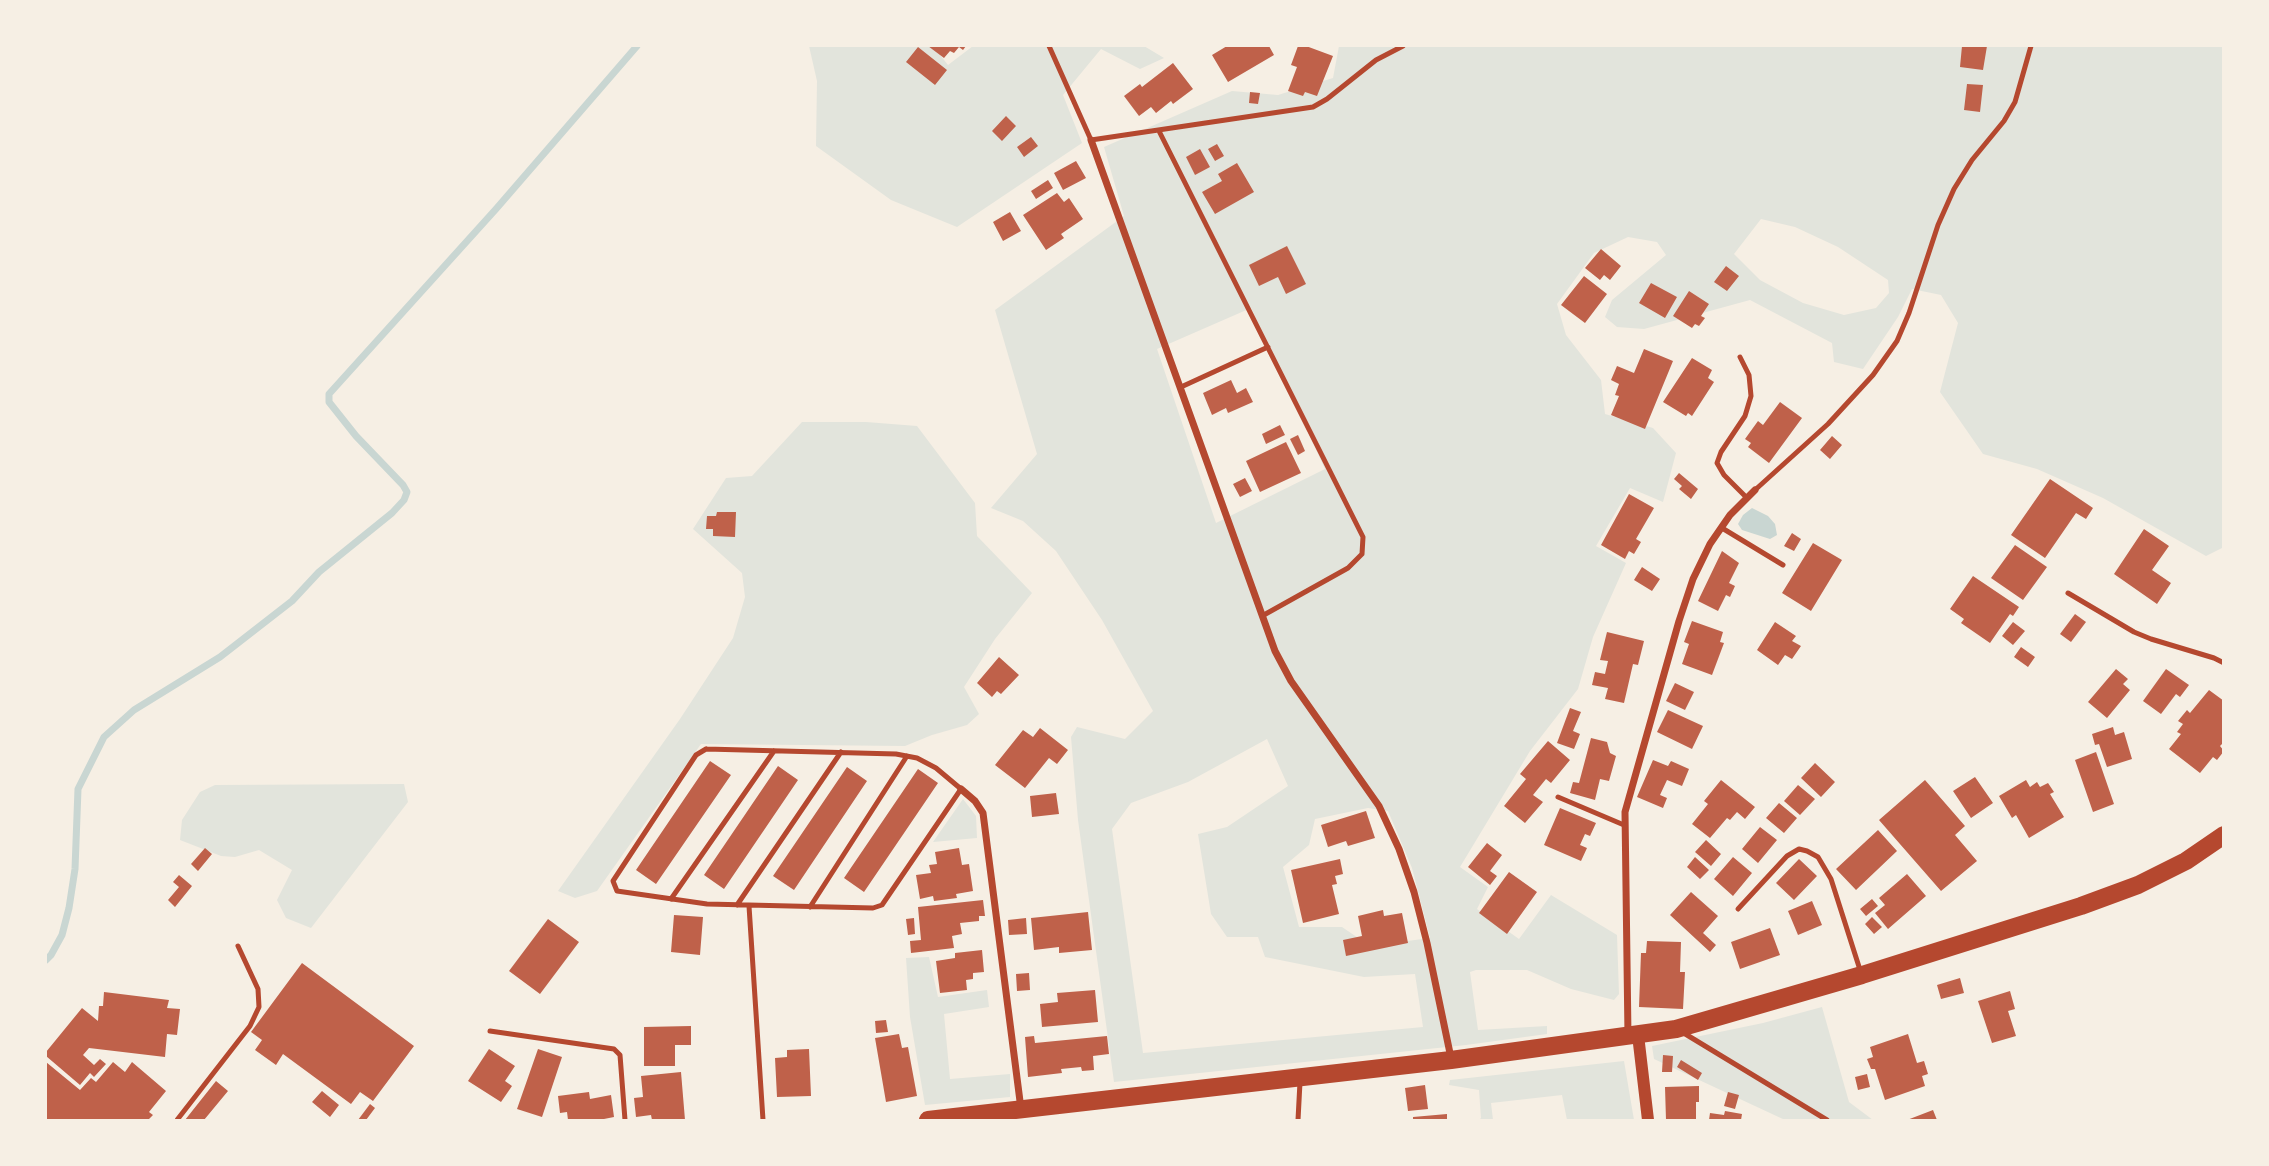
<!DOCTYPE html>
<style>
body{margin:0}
#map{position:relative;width:2269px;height:1166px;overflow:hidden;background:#f6efe4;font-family:"Archivo Narrow",sans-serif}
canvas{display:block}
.frame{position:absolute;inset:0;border:47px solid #f6efe4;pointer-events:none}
</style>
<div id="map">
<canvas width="2269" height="1166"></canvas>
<div class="frame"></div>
</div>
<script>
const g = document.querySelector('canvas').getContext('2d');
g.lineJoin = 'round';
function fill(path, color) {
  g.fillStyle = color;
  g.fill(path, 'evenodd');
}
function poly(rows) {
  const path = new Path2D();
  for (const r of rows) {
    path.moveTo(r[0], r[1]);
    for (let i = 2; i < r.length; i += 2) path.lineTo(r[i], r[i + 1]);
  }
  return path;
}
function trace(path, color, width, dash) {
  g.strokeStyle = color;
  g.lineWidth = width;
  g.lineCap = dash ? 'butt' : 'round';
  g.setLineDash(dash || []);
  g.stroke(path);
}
fill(poly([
 [809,46,933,46,948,65,973,46,1144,46,1164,58,1140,69,1101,49,1063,95,1082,143,957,227,891,200,816,146,817,81],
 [1339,46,2223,46,2224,547,2206,556,2103,498,2037,469,1983,454,1940,392,1958,323,1941,295,1912,289,1898,317,1863,369,1834,362,1832,343,1750,300,1644,329,1617,327,1605,317,1612,300,1666,255,1657,242,1628,237,1594,253,1557,304,1566,335,1601,380,1605,414,1653,428,1676,453,1663,502,1630,488,1596,546,1626,563,1593,637,1578,689,1530,751,1460,867,1488,887,1477,909,1519,939,1551,895,1617,935,1619,994,1614,1000,1571,989,1527,970,1476,970,1470,972,1478,1030,1547,1026,1547,1034,1466,1045,1114,1082,1078,820,1071,737,1077,727,1125,739,1153,711,1102,620,1056,551,1023,521,991,508,1037,454,995,310,1124,216,1104,147,1232,91,1278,95,1333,78],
 [1761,219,1795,227,1838,247,1888,280,1889,293,1876,308,1844,315,1803,303,1760,280,1734,254],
 [1251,308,1325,469,1216,523,1157,349],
 [1267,739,1288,786,1227,827,1198,834,1211,914,1227,937,1258,937,1265,957,1364,977,1415,974,1423,1027,1143,1053,1112,829,1131,803,1188,782],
 [1368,808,1388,811,1412,868,1430,938,1370,946,1342,927,1299,927,1283,867,1309,845,1315,819],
 [802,422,866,422,917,426,975,503,977,536,1032,593,995,639,964,687,979,714,967,725,932,735,905,746,701,744,597,891,575,898,558,891,680,719,733,638,745,597,742,573,693,529,726,478,752,476],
 [404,784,408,802,311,928,286,918,277,900,292,870,259,850,235,857,221,856,180,840,182,820,200,792,215,785],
 [963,799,976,816,977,838,933,842],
 [929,957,938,997,987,990,989,1007,944,1014,950,1079,1010,1074,1010,1097,925,1105,910,1017,906,958],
 [1822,1007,1849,1102,1873,1120,1785,1120,1654,1059,1652,1046,1763,1023],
 [1624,1061,1634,1120,1567,1120,1562,1095,1491,1103,1493,1120,1479,1120,1481,1118,1479,1090,1449,1085,1450,1080]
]), '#e2e4dc');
fill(poly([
 [1752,508,1768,516,1775,524,1777,535,1770,539,1742,530,1738,524,1743,515]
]), '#c9d6d2');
trace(poly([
 [46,960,51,955,62,935,69,908,75,869,78,789,104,737,134,710,220,657,292,601,319,572,392,513,404,500,407,492,403,485,356,436,329,402,329,394,496,209,637,46]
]), '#c9d6d2', 7);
fill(poly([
 [928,46,966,46,963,50,959,47,954,53,950,51,944,58],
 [1227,46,1269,46,1274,55,1228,82,1212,55],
 [1298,46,1306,46,1333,56,1317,96,1305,92,1303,96,1288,91,1297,67,1291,65],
 [1962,46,1987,46,1983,70,1960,67],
 [918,47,947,70,935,85,906,62],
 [1173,63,1193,89,1173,104,1171,101,1156,113,1151,107,1139,116,1124,96,1140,84,1142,87],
 [1967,84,1983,85,1980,112,1964,110],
 [1250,92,1260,93,1258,104,1249,103],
 [1006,116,1016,126,1002,141,992,131],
 [1031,137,1038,146,1024,157,1017,147],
 [1217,144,1224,156,1215,161,1208,149],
 [1200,149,1210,167,1195,175,1186,157],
 [1076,161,1086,178,1063,190,1054,173],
 [1237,163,1254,192,1215,214,1202,192,1222,181,1218,174],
 [1048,180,1053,188,1036,199,1031,191],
 [1057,193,1064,202,1069,198,1083,219,1061,234,1064,238,1046,250,1023,215],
 [1010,212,1021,231,1003,241,993,222],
 [1287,246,1306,284,1286,294,1278,277,1259,286,1249,265],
 [1601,249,1621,266,1610,280,1604,275,1600,280,1585,268],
 [1726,266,1739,276,1727,291,1714,282],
 [1584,276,1607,294,1585,323,1561,305],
 [1651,283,1677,297,1665,318,1639,303],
 [1689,291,1709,304,1701,316,1705,318,1699,326,1695,324,1692,328,1673,316],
 [1644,349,1673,361,1645,429,1611,415,1619,396,1615,395,1619,384,1611,380,1617,366,1634,373],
 [1692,358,1712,370,1708,378,1714,382,1692,416,1688,413,1686,416,1663,402],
 [1231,380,1237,393,1246,388,1253,402,1228,413,1226,408,1212,415,1203,393],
 [1780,402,1802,418,1769,463,1748,447,1751,443,1745,439,1758,421,1763,425],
 [1280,425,1285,435,1266,444,1262,434],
 [1298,435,1305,451,1298,455,1290,439],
 [1832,436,1842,445,1830,459,1820,450],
 [1286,442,1301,473,1260,492,1246,461],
 [1679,473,1698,489,1691,499,1679,489,1682,486,1674,479],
 [1245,478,1252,491,1240,497,1233,484],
 [2050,479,2093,508,2086,519,2076,513,2045,558,2011,535],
 [1629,494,1654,508,1636,539,1641,542,1634,554,1629,551,1625,559,1601,545],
 [717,512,736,512,735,537,713,536,713,529,706,529,707,516,716,516],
 [2144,529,2169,546,2152,570,2171,583,2157,604,2114,574],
 [1792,533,1801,539,1794,551,1784,546],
 [1813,543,1842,560,1811,611,1782,593],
 [2015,545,2047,567,2023,600,1991,578],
 [1722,551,1739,563,1729,583,1735,586,1730,597,1726,595,1718,611,1698,601],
 [1642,567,1660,579,1652,591,1634,580],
 [1973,576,2019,607,2013,616,2010,614,1990,643,1961,623,1964,619,1950,609],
 [2075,614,2086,622,2071,642,2060,634],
 [1692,621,1723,632,1720,642,1724,643,1712,675,1682,664,1689,644,1684,642],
 [1775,622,1796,636,1792,641,1801,646,1792,659,1785,655,1778,665,1757,650],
 [2013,622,2025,631,2013,645,2002,636],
 [1607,632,1644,641,1638,665,1633,664,1624,703,1605,699,1608,688,1592,685,1595,672,1605,674,1608,661,1600,660],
 [2021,647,2035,657,2028,667,2014,657],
 [999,657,1019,675,1001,694,997,691,992,697,977,683],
 [2116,669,2128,679,2123,684,2130,690,2107,718,2088,702],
 [2166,669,2189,685,2180,697,2176,694,2161,714,2143,701],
 [1675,683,1694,692,1685,710,1666,701],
 [2209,690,2224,701,2224,742,2220,746,2224,751,2217,760,2213,757,2200,773,2169,749,2181,734,2177,732,2183,724,2178,721,2187,710,2190,713],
 [1570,708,1581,712,1573,731,1580,734,1574,749,1557,743],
 [1668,710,1703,726,1692,749,1657,732],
 [2113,727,2115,735,2124,732,2132,759,2107,767,2099,744,2095,745,2092,734],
 [1040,728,1068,750,1057,764,1049,758,1025,788,995,765,1023,730,1033,737],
 [1591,738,1607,742,1610,753,1616,756,1609,781,1600,779,1595,800,1570,793,1573,782,1579,783],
 [1548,741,1570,760,1551,783,1546,779,1533,795,1543,802,1525,823,1504,806,1526,779,1520,774],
 [2096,752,2114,804,2093,812,2075,760],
 [1653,760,1668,766,1671,761,1689,769,1682,786,1667,780,1660,795,1667,798,1663,808,1637,797],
 [710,761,731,775,656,884,636,870],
 [1815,763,1835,782,1821,797,1801,778],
 [778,766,798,780,724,889,704,875],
 [847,767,867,781,794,890,773,876],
 [918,769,938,783,864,892,844,878],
 [1975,777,1993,803,1971,818,1953,791],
 [1721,780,1755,807,1745,819,1737,812,1730,820,1727,818,1710,838,1692,824,1708,804,1704,801],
 [1925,780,1965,826,1955,835,1977,861,1941,891,1879,820],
 [2026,780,2030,787,2037,782,2040,787,2048,783,2054,792,2050,794,2064,817,2029,838,2016,815,2012,818,1999,796],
 [1798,785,1815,799,1800,815,1784,801],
 [1056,793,1059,814,1032,817,1030,796],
 [1779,803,1797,818,1784,833,1766,818],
 [1560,808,1596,823,1590,836,1585,834,1580,845,1587,848,1581,861,1544,845],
 [1366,811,1375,838,1348,846,1346,841,1328,847,1321,825],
 [1760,827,1777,840,1758,863,1742,849],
 [1878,830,1897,851,1856,890,1836,869],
 [1706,840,1721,854,1711,866,1695,852],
 [1487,843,1502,855,1490,871,1497,876,1490,885,1468,867],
 [205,848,212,854,198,871,191,864],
 [959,848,962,865,969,864,973,891,956,894,957,898,934,901,933,896,920,899,916,875,931,873,929,865,937,864,935,852],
 [1695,857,1709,870,1700,879,1687,867],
 [1733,857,1752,873,1733,896,1714,879],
 [1340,859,1343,874,1335,876,1337,884,1332,885,1339,914,1303,923,1291,870],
 [1799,859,1817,876,1794,900,1776,883],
 [1509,872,1537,892,1507,934,1479,913],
 [1907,874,1926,896,1888,929,1875,913,1885,905,1879,898],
 [179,875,192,886,175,907,168,900,179,887,173,882],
 [1691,892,1718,916,1703,933,1716,945,1710,952,1670,915],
 [1872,899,1878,906,1866,916,1860,909],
 [983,900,985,916,979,916,979,921,960,923,962,934,952,936,954,948,911,953,910,941,921,940,918,907],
 [1812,901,1822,925,1798,935,1788,911],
 [1383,910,1384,916,1402,913,1408,943,1346,956,1343,940,1362,936,1358,916],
 [1088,912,1092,950,1059,953,1059,947,1034,950,1031,918],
 [674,915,703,917,700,955,671,952],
 [1872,917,1882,927,1874,934,1865,924],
 [914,918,915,934,908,935,906,919],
 [1026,918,1027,934,1009,935,1008,920],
 [548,919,579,942,540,994,509,971],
 [1770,928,1780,955,1740,969,1731,942],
 [1647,941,1681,942,1680,972,1685,972,1683,1009,1639,1007,1641,953,1646,953],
 [982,950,984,972,973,973,973,979,966,980,967,990,940,993,936,961,955,958,955,953],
 [302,963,414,1046,373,1101,360,1092,351,1104,283,1054,276,1065,255,1050,262,1040,251,1032],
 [1029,973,1030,990,1017,991,1016,974],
 [1960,978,1964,993,1941,999,1937,985],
 [1095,990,1098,1022,1042,1027,1040,1004,1058,1002,1057,993],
 [2010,991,2015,1009,2008,1011,2016,1036,1992,1043,1978,1001],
 [104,992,169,1000,167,1008,180,1009,177,1035,167,1034,165,1057,89,1048,83,1055,94,1065,100,1059,106,1064,94,1077,90,1073,80,1085,46,1056,46,1052,82,1008,98,1021,99,1006,103,1006],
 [886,1020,888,1032,876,1033,875,1021],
 [691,1026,691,1045,675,1045,675,1066,644,1066,644,1027],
 [899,1034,902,1048,908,1047,917,1096,886,1102,875,1038],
 [1908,1034,1917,1063,1924,1061,1928,1074,1922,1076,1925,1086,1885,1100,1875,1069,1871,1069,1867,1059,1873,1057,1870,1047],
 [1034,1036,1035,1043,1107,1036,1109,1054,1093,1056,1094,1070,1082,1071,1081,1067,1061,1069,1062,1073,1028,1077,1025,1037],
 [489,1049,515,1066,505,1081,512,1086,501,1102,468,1081],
 [538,1049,562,1057,542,1117,517,1109],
 [809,1049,811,1096,777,1097,775,1058,787,1057,787,1050],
 [1663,1055,1673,1056,1672,1072,1662,1072],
 [1681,1060,1702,1073,1698,1080,1677,1067],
 [46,1062,80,1090,91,1078,96,1082,113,1062,125,1072,132,1062,166,1091,149,1112,153,1115,148,1120,46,1120],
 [681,1072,685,1120,652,1120,651,1115,636,1117,634,1098,643,1097,641,1076],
 [1867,1074,1870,1087,1858,1090,1855,1077],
 [216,1081,228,1091,204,1120,185,1120],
 [1425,1085,1428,1109,1408,1111,1405,1088],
 [1699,1086,1699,1102,1696,1102,1696,1120,1666,1120,1665,1087],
 [322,1091,339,1105,330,1117,312,1102],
 [589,1092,590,1099,611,1095,614,1117,604,1119,604,1120,568,1120,567,1112,560,1113,558,1096],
 [1728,1092,1739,1095,1735,1109,1724,1106],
 [370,1104,375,1108,366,1120,358,1120],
 [1933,1110,1937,1120,1907,1120],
 [1725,1111,1742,1114,1741,1120,1709,1120,1710,1113,1724,1115],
 [1447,1114,1447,1120,1413,1120,1413,1117]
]), '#bf614a');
trace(poly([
 [1049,46,1091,140,1313,107,1327,99,1376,60,1403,46],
 [1159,131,1363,537,1362,554,1348,568,1262,616],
 [1740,357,1749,375,1751,396,1745,416,1721,452,1717,463,1724,475,1747,498],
 [1181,387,1268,347],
 [1755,490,1828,424,1873,375,1897,341,1909,313,1938,225,1954,189,1972,160,2004,121,2015,102,2031,46],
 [1722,528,1783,565],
 [2068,593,2134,632,2151,639,2214,658,2224,663],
 [706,749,896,754,917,758,936,768,961,789,882,905,873,908,707,904,617,891,613,881,696,755,706,749],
 [1558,797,1624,825],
 [671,899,774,751],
 [737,905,841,752],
 [749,906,763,1120],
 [810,907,907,756],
 [1738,909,1787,856,1799,849,1807,851,1818,857,1831,879,1861,973],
 [490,1031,614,1049,620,1055,625,1120],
 [1682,1032,1827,1120],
 [177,1120,250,1026,259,1007,258,989,238,946],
 [1298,1120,1300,1082]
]), '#b5482f', 5);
trace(poly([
 [1091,140,1275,651,1291,681,1379,806,1399,849,1414,892,1427,943,1451,1058],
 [961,789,975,801,983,813,1021,1109],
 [1628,1036,1625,812,1679,621,1693,579,1710,544,1730,515,1755,490]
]), '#b5482f', 7);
trace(poly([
 [1638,1035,1648,1120]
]), '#b5482f', 12);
trace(poly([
 [928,1120,1451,1060,1676,1029,1862,975,2081,906,2138,885,2186,861,2224,835]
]), '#b5482f', 18);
</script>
